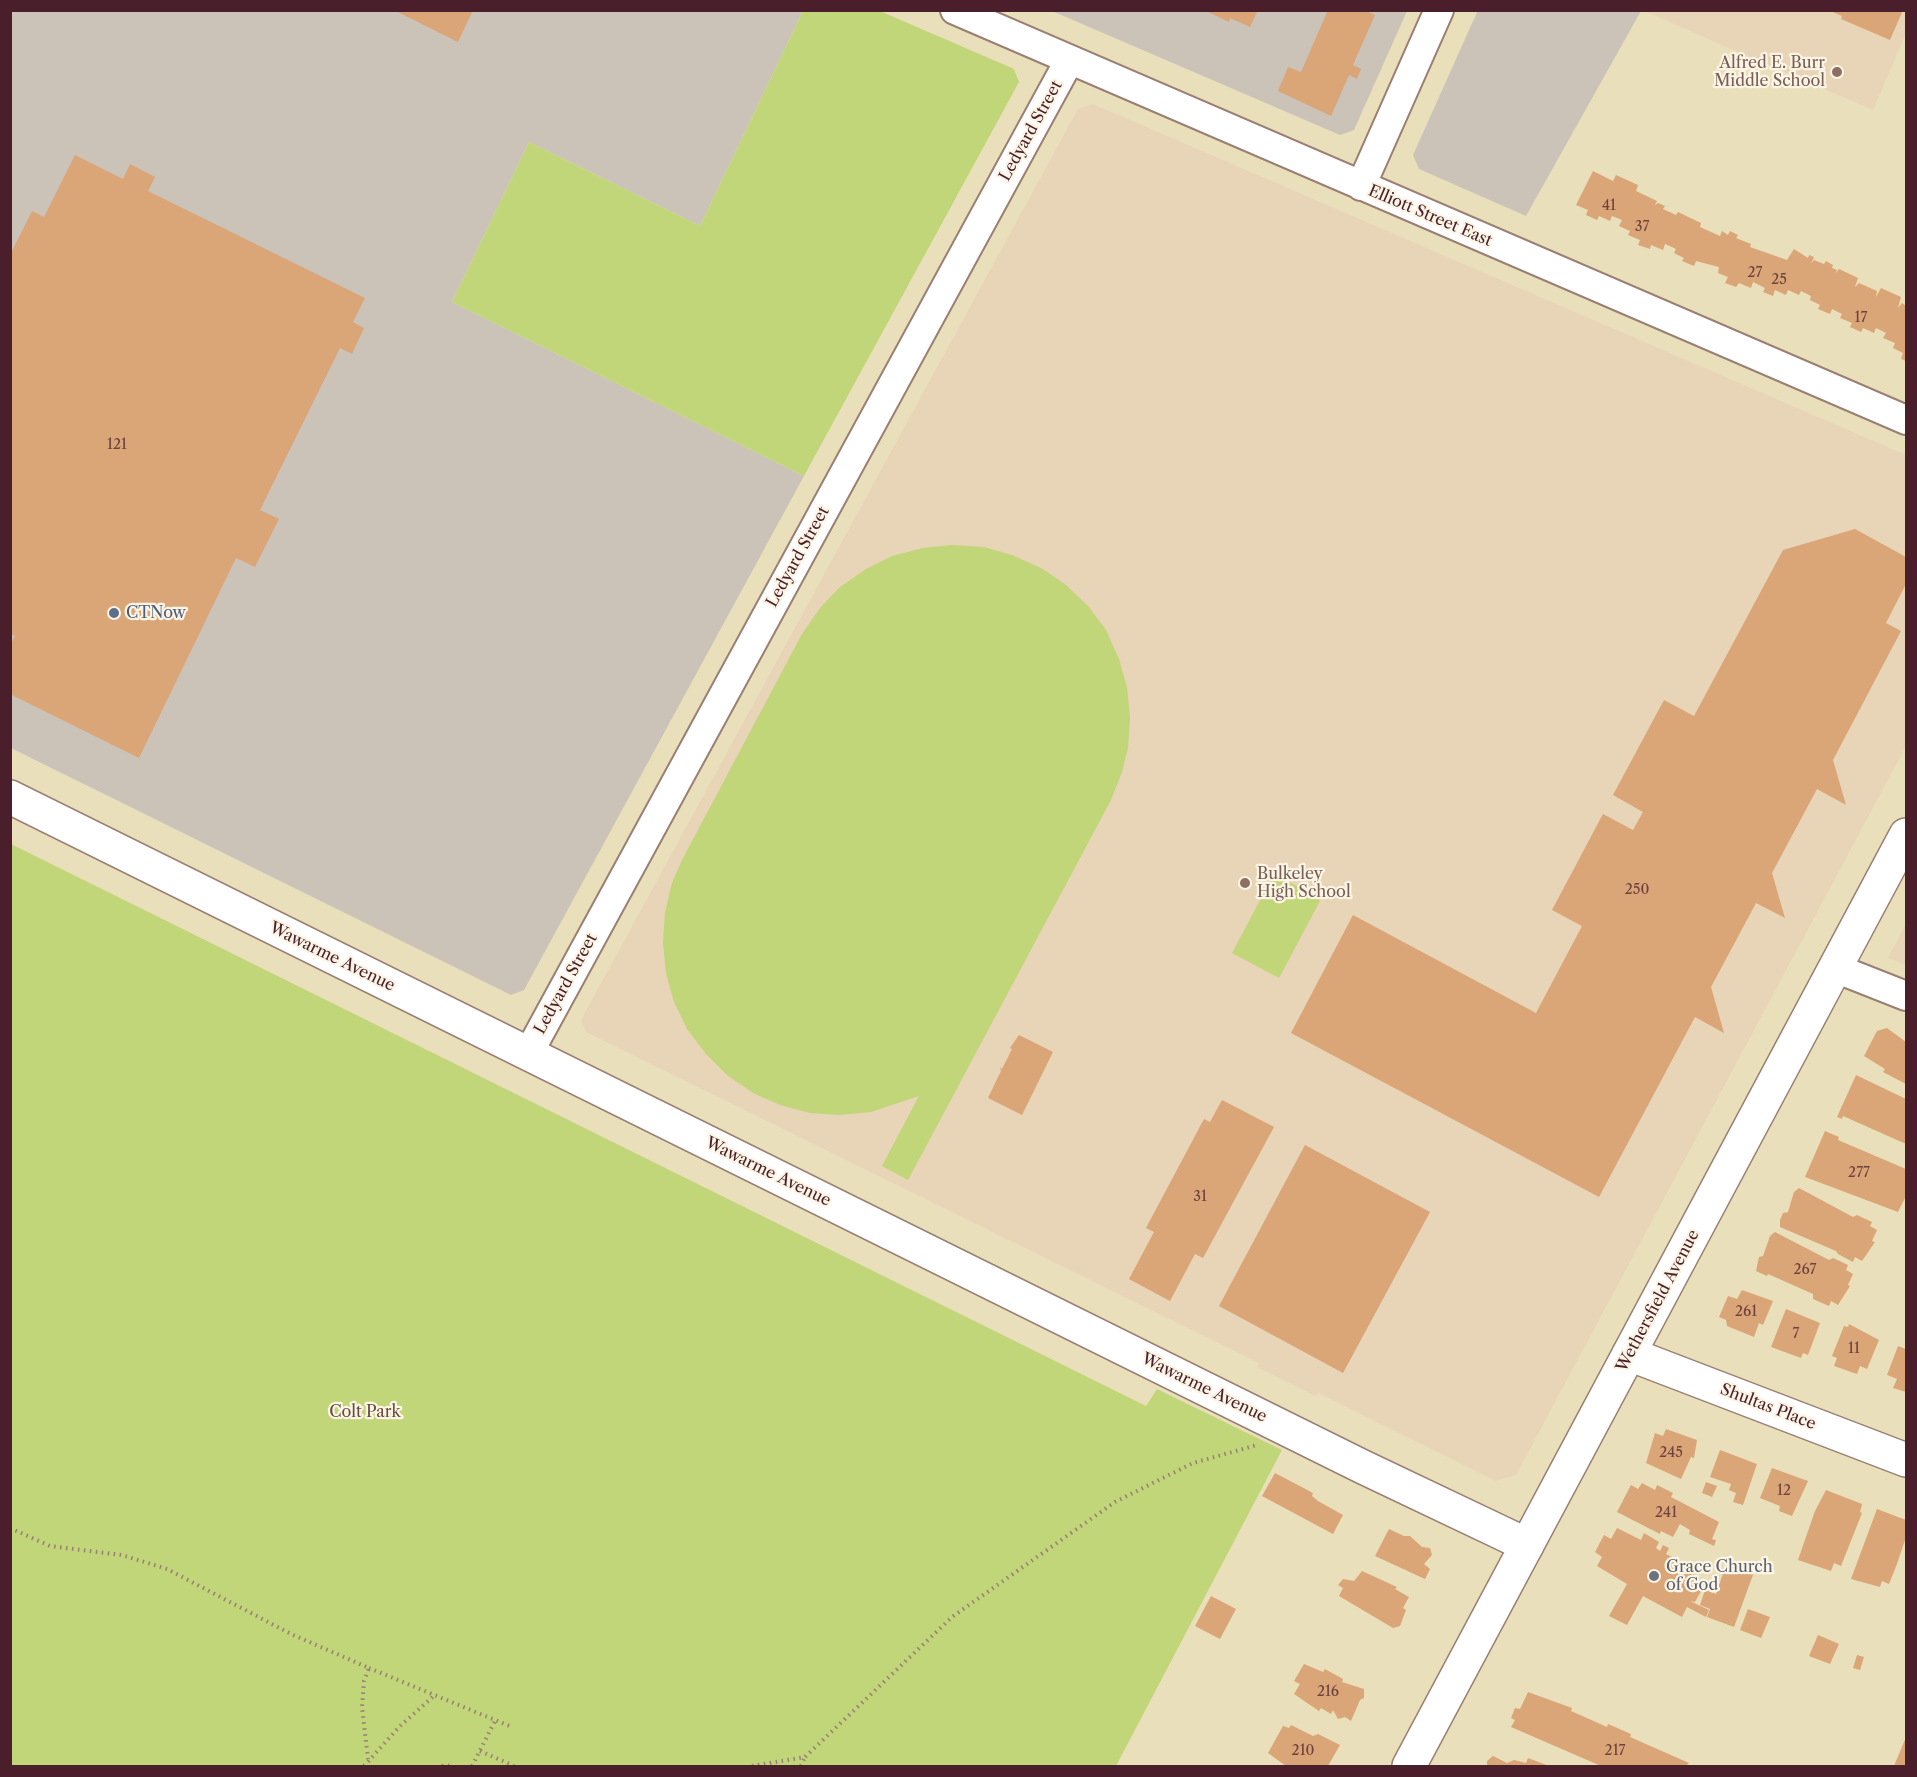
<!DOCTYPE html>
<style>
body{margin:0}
#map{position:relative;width:1917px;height:1777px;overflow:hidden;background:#eadfbb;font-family:"Libre Caslon Text",serif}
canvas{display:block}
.frame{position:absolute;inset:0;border:12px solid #4a1f2b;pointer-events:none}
</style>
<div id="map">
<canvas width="1917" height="1777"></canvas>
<div class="frame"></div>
</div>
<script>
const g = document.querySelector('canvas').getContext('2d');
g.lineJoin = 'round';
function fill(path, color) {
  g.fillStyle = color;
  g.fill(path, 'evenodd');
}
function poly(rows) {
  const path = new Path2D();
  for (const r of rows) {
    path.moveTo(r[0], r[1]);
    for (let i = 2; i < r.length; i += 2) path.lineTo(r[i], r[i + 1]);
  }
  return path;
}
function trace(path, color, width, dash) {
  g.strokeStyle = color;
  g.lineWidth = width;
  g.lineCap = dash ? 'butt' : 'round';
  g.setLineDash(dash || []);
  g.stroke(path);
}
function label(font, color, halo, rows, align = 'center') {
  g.font = font + ' "Libre Caslon Text",serif';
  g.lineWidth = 4.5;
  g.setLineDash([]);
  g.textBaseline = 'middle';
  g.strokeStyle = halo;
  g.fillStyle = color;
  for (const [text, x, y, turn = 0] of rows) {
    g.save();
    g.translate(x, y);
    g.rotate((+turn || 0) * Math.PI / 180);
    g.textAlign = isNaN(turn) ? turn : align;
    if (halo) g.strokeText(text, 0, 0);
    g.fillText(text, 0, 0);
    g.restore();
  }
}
fill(poly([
 [1644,11,1906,11,1906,33,1873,110],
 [1093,104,1906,455,1906,746,1516,1475,1496,1481,1318,1393,1316,1396,1257,1367,1259,1363,586,1032,581,1020,1078,109],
 [1906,924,1906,965,1888,958]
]), '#e8d4b7');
fill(poly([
 [1478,10,1641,11,1526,216,1419,169,1413,155],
 [10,11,803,11,700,226,529,142,452,302,804,476,524,990,511,995,11,748],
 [1052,11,1407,11,1354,130,1340,135]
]), '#cbc3b8');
fill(poly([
 [803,11,880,11,1014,69,1019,82,804,476,452,302,529,142,700,226],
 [952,545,984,547,1012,555,1041,568,1065,584,1088,606,1106,630,1119,659,1127,687,1130,718,1128,748,1122,772,1111,800,908,1180,882,1166,919,1096,871,1112,840,1115,810,1113,780,1105,753,1093,727,1075,706,1054,687,1029,674,1002,666,973,663,943,665,912,672,883,682,860,802,634,820,608,840,587,866,569,892,556,923,548],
 [11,844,1146,1406,1157,1389,1282,1450,1116,1766,11,1766],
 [1274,874,1321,899,1279,978,1232,953]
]), '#c1d579');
fill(poly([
 [394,10,473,10,458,42],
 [1204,10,1258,10,1250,27,1230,18,1229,22],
 [1328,10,1364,10,1375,15,1353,65,1361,69,1357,79,1349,75,1331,116,1278,91,1288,67,1301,72],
 [1828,10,1903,10,1890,40,1841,19,1842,16],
 [75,155,123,179,130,164,155,177,148,191,365,298,353,322,364,328,352,354,340,348,260,510,279,519,255,567,236,558,139,758,10,694,10,645,15,636,10,633,10,255,32,211,44,217],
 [1593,171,1613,181,1616,175,1638,185,1636,191,1657,201,1655,205,1658,203,1665,206,1663,209,1676,215,1678,212,1701,223,1700,227,1720,236,1722,231,1728,235,1730,231,1738,235,1736,238,1751,244,1750,247,1787,260,1794,249,1808,258,1809,255,1814,257,1811,264,1814,260,1824,264,1826,261,1833,265,1832,268,1837,270,1835,274,1839,269,1858,278,1855,287,1859,283,1877,291,1876,297,1881,288,1901,297,1898,308,1902,303,1906,306,1906,361,1901,359,1903,353,1893,348,1895,343,1883,338,1886,333,1876,328,1874,333,1863,328,1861,332,1850,327,1852,323,1840,318,1842,314,1832,309,1830,314,1818,309,1820,305,1810,300,1811,296,1801,291,1799,295,1788,290,1786,295,1775,290,1773,296,1763,292,1765,288,1753,282,1751,288,1739,283,1736,287,1725,283,1728,277,1718,273,1719,267,1696,261,1694,266,1682,261,1684,258,1674,253,1676,249,1665,244,1663,250,1651,245,1650,249,1638,245,1640,240,1628,235,1630,231,1619,226,1622,220,1612,216,1610,221,1599,216,1597,220,1586,215,1588,210,1576,205],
 [1855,529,1906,557,1906,584,1886,623,1901,631,1833,760,1846,805,1817,789,1772,873,1785,918,1756,903,1711,987,1724,1033,1695,1017,1599,1197,1291,1033,1353,915,1536,1013,1582,926,1552,910,1603,814,1633,830,1643,812,1613,795,1664,700,1694,716,1783,550],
 [1887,1028,1906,1042,1906,1084,1883,1072,1885,1069,1864,1056,1877,1031],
 [1019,1035,1053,1052,1022,1115,988,1098,1001,1071,1000,1067,1002,1069,1012,1049,1010,1048],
 [1856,1075,1906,1099,1906,1144,1843,1116,1842,1119,1837,1117],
 [1222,1100,1274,1127,1203,1258,1195,1254,1170,1301,1129,1279,1154,1232,1146,1228,1204,1119,1210,1122],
 [1825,1131,1839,1137,1838,1140,1906,1169,1906,1196,1898,1212,1805,1177],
 [1305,1145,1430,1212,1343,1373,1219,1306],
 [1799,1188,1853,1217,1857,1215,1872,1222,1870,1226,1877,1230,1872,1241,1875,1242,1862,1261,1855,1257,1853,1262,1838,1254,1836,1251,1780,1227,1780,1220,1783,1213,1788,1212,1794,1192],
 [1775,1232,1829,1260,1833,1258,1848,1265,1846,1270,1853,1274,1848,1285,1850,1286,1838,1305,1831,1301,1829,1306,1813,1299,1813,1294,1768,1274,1767,1276,1756,1271,1759,1257,1763,1256,1770,1236],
 [1742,1290,1773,1301,1763,1325,1759,1323,1754,1337,1727,1326,1726,1320,1719,1317,1728,1296,1737,1299],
 [1786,1309,1820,1323,1808,1355,1803,1353,1801,1358,1771,1347],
 [1849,1324,1879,1340,1867,1369,1860,1366,1857,1374,1834,1366,1837,1358,1832,1356,1844,1326,1848,1327],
 [1898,1346,1906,1349,1906,1392,1893,1388,1897,1379,1887,1375],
 [1666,1429,1697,1440,1694,1458,1691,1457,1681,1479,1646,1463,1655,1433,1663,1436],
 [1720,1450,1757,1464,1743,1505,1733,1502,1736,1493,1729,1490,1731,1484,1710,1477],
 [1772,1468,1808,1481,1792,1516,1779,1511,1780,1506,1760,1498],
 [1275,1473,1313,1493,1312,1496,1318,1501,1343,1515,1333,1534,1262,1496],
 [1706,1482,1717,1486,1712,1497,1702,1493],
 [1642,1483,1655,1490,1657,1485,1673,1493,1671,1497,1719,1522,1712,1539,1716,1540,1714,1546,1689,1534,1690,1530,1680,1524,1673,1537,1661,1531,1660,1534,1617,1512,1631,1485,1638,1489],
 [1826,1490,1862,1504,1860,1512,1862,1513,1841,1566,1834,1563,1831,1571,1798,1560,1815,1511],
 [1877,1509,1906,1520,1906,1537,1897,1564,1889,1584,1882,1581,1880,1587,1851,1579],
 [1617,1528,1641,1540,1644,1533,1659,1542,1656,1548,1660,1551,1663,1545,1669,1548,1666,1554,1695,1569,1692,1573,1705,1584,1695,1602,1690,1601,1709,1610,1706,1617,1687,1607,1682,1617,1643,1596,1627,1625,1609,1616,1627,1584,1597,1566,1602,1557,1595,1552,1604,1535,1611,1539],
 [1389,1529,1404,1536,1410,1536,1422,1547,1430,1548,1432,1555,1424,1564,1430,1569,1425,1579,1375,1556],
 [1727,1562,1754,1572,1734,1627,1707,1617,1712,1604,1710,1609,1700,1605,1705,1590,1716,1594],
 [1362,1571,1397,1587,1395,1589,1409,1597,1403,1608,1406,1610,1400,1626,1393,1628,1339,1596,1343,1588,1338,1585,1343,1579,1354,1581],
 [1211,1596,1236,1609,1220,1639,1195,1626],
 [1748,1609,1770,1617,1761,1638,1740,1630],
 [1818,1635,1839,1644,1830,1664,1809,1656],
 [1857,1655,1864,1657,1860,1670,1853,1668],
 [1304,1664,1323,1672,1325,1669,1343,1679,1342,1682,1364,1689,1364,1698,1360,1700,1351,1721,1345,1717,1338,1719,1333,1710,1331,1714,1321,1708,1319,1711,1294,1694,1300,1684,1294,1681],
 [1528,1692,1572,1708,1571,1711,1607,1727,1608,1724,1631,1734,1630,1737,1689,1763,1687,1765,1691,1766,1601,1766,1511,1727,1515,1720,1511,1718,1515,1708,1520,1709],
 [1291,1725,1313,1736,1318,1734,1340,1745,1328,1766,1286,1766,1268,1753,1283,1726,1289,1728],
 [1906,1737,1906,1766,1894,1766],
 [1493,1756,1507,1763,1514,1760,1526,1763,1528,1758,1549,1766,1487,1766,1487,1761]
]), '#daa577');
const minor = poly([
 [955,10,1906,420],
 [1361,186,1439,10],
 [1835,968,1906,996],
 [528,1054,1069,61]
]);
const tertiary = poly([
 [10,797,1363,1467,1527,1545],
 [1629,1354,1906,1460]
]);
const primary = poly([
 [1409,1766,1906,835]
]);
trace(minor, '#9a7f73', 32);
trace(tertiary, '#9a7f73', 36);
trace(primary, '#9a7f73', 36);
trace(poly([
 [10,1528,50,1546,122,1555,167,1569,291,1634,369,1668,364,1681,362,1707,368,1759],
 [369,1668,512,1727],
 [480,1751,514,1766],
 [364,1766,400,1726,436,1694],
 [443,1766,444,1764,449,1766],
 [472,1766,496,1719],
 [752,1766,805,1757,952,1617,1115,1502,1193,1463,1257,1445],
 [801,1766,805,1757]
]), '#9a7f73', 4, [1.5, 4.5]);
trace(minor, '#fff', 28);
trace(tertiary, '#fff', 33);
trace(primary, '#fff', 33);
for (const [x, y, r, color] of [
 [1837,72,6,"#8d6e63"],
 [114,613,6,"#5c6f8a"],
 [1245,883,6,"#8d6e63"],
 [1654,1576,6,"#6b7280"]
]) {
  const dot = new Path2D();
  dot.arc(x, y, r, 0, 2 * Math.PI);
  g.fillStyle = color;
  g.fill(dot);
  trace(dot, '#fcf5e5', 2);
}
label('14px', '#6e403e', null, [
 ["41",1609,206],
 ["37",1642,227],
 ["27",1755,273],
 ["25",1779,280],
 ["17",1861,318],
 ["121",117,445],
 ["250",1637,890],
 ["277",1859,1173],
 ["31",1200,1197],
 ["267",1805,1270],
 ["261",1746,1312],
 ["7",1796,1334],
 ["11",1854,1349],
 ["245",1671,1453],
 ["12",1784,1491],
 ["241",1666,1513],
 ["216",1328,1692],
 ["210",1303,1751],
 ["217",1615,1751]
]);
label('16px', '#785e54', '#fcf5e5', [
 ["Alfred E. Burr",1825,63],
 ["Middle School",1825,81],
 ["Bulkeley",1257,874,"left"],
 ["High School",1257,892,"left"]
], 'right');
label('16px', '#4a1f2b', '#fcf5e5', [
 ["Ledyard Street",1031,131,-61],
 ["Elliott Street East",1430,216,23],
 ["Ledyard Street",798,557,-61],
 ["Wawarme Avenue",332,957,26],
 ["Ledyard Street",566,984,-61],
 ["Wawarme Avenue",768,1172,26],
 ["Wethersfield Avenue",1658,1301,-62],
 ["Wawarme Avenue",1204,1388,26],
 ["Shultas Place",1768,1407,21]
]);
label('16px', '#4e5e75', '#fcf5e5', [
 ["CTNow",126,613]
], 'left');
label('16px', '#684c3e', '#fcf5e5', [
 ["Colt Park",365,1412]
]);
label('16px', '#5b616d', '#fcf5e5', [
 ["Grace Church",1666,1567],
 ["of God",1666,1585]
], 'left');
</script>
